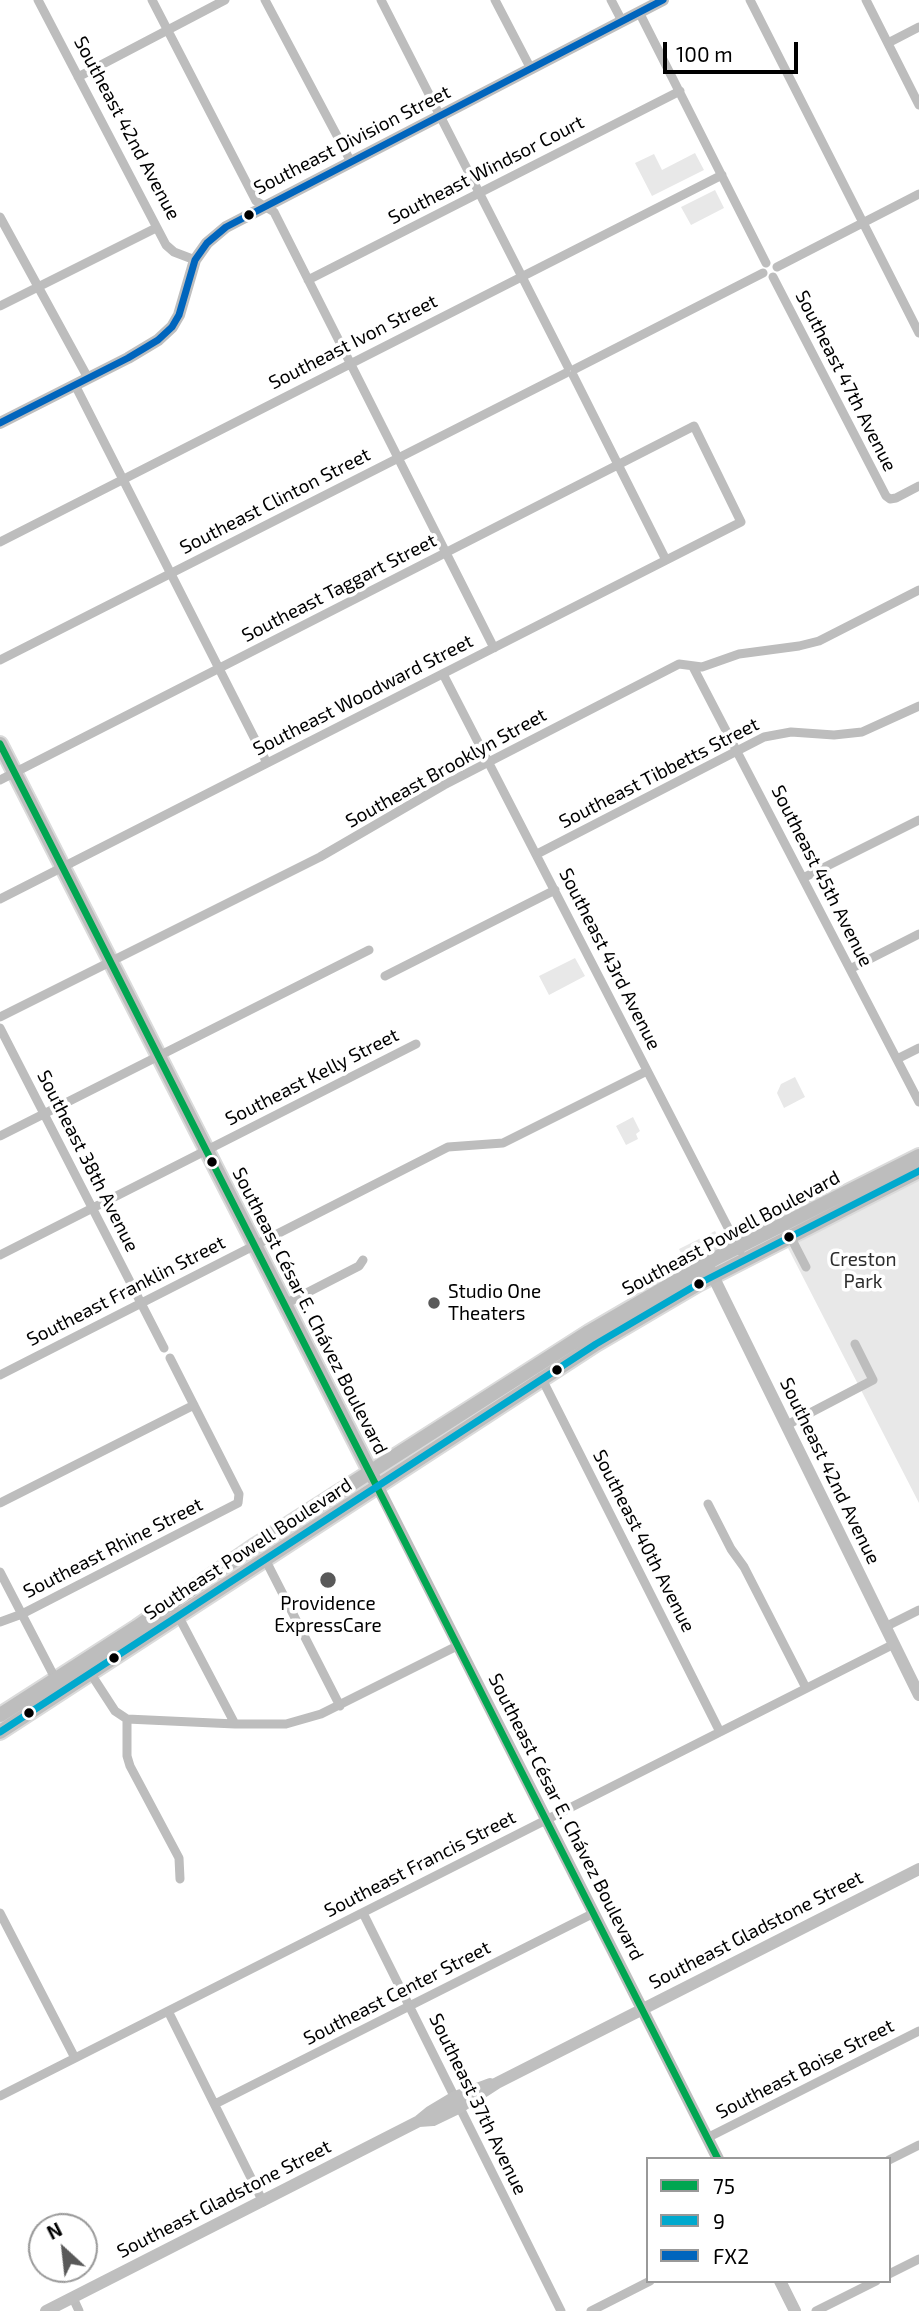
<!DOCTYPE html>
<meta charset="utf-8">
<style>
body{margin:0}
#map{position:relative;width:919px;height:2311px;overflow:hidden;background:#fff;font-family:"Exo 2",sans-serif}
canvas{display:block}
.legend{position:absolute;left:646px;top:2157px;width:245px;height:126px;box-sizing:border-box;background:#fff;border:2px solid #999;margin:0;padding:9px 12px;list-style:none;font-size:21px;color:#000}
.legend li{display:flex;align-items:center;gap:14px;height:35px}
.legend b{width:35px;border:2px solid #999}
.north{position:absolute;left:28px;top:2213px;width:70px;height:70px;box-sizing:border-box;background:#fff;border:2px solid #999;border-radius:50%;rotate:333deg;font-size:19px;font-weight:700;line-height:28px;text-align:center;color:#000}
.north::after{content:'';display:block;margin:auto;width:24px;height:32px;background:#595959;clip-path:polygon(50% 0,100% 100%,50% 72%,0 100%)}
.scale{position:absolute;left:663px;top:42px;width:135px;height:32px;box-sizing:border-box;border:4px solid #000;border-top:0;padding-left:9px;font-size:21px;line-height:24px;white-space:nowrap;color:#000;-webkit-text-stroke:5px #fff;paint-order:stroke}
</style>
<div id="map">
<canvas width="919" height="2311"></canvas>
<ul class="legend">
<li><b style="height:9px;background:#00a651"></b>75</li>
<li><b style="height:9px;background:#00a9ce"></b>9</li>
<li><b style="height:9px;background:#0065bd"></b>FX2</li>
</ul>
<div class="north">N</div>
<div class="scale">100 m</div>
</div>
<script>
const g = document.querySelector('canvas').getContext('2d');
g.lineJoin = 'round';
function fill(path, color) {
  g.fillStyle = color;
  g.fill(path, 'evenodd');
}
function poly(rows) {
  const path = new Path2D();
  for (const r of rows) {
    path.moveTo(r[0], r[1]);
    for (let i = 2; i < r.length; i += 2) path.lineTo(r[i], r[i + 1]);
  }
  return path;
}
function trace(path, color, width, dash) {
  g.strokeStyle = color;
  g.lineWidth = width;
  g.lineCap = dash ? 'butt' : 'round';
  g.setLineDash(dash || []);
  g.stroke(path);
}
function label(font, color, halo, rows, align = 'center') {
  g.font = font + ' "Exo 2",sans-serif';
  g.lineWidth = 7;
  g.setLineDash([]);
  g.textBaseline = 'middle';
  g.strokeStyle = halo;
  g.fillStyle = color;
  for (const [text, x, y, turn = 0] of rows) {
    g.save();
    g.translate(x, y);
    g.rotate((+turn || 0) * Math.PI / 180);
    g.textAlign = isNaN(turn) ? turn : align;
    if (halo) g.strokeText(text, 0, 0);
    g.fillText(text, 0, 0);
    g.restore();
  }
}
fill(poly([
 [695,153,704,170,652,196,635,163,654,154,662,170],
 [715,190,724,208,691,225,681,207],
 [575,958,585,976,549,995,539,976],
 [795,1077,805,1097,784,1108,777,1093,781,1084],
 [633,1117,640,1131,636,1134,638,1139,626,1145,616,1126],
 [919,1178,919,1503,788,1248],
 [715,1231,723,1246,687,1264,679,1249]
]), '#e8e8e8');
const primary = poly([
 [0,744,374,1479],
 [0,1715,137,1627,256,1545,589,1332,716,1258,919,1156],
 [0,1732,596,1344,698,1284,919,1171]
]);
trace(primary, '#dbdbdb', 18);
trace(poly([
 [38,0,166,245,174,252,195,260],
 [152,0,256,201,274,212,494,648],
 [265,0,351,162],
 [381,0,568,367],
 [495,0,531,69],
 [611,0,622,21],
 [750,0,919,333],
 [866,0,919,105],
 [639,12,766,263],
 [888,43,919,27],
 [78,77,225,0],
 [0,217,88,378],
 [777,267,919,194],
 [773,277,886,496,890,499,896,498,919,486],
 [308,280,680,91],
 [0,306,156,228],
 [575,369,763,273],
 [573,375,666,560],
 [75,385,267,763],
 [0,542,722,175],
 [0,660,566,373],
 [693,667,919,1102],
 [443,674,740,1251],
 [0,780,694,426,741,522,0,899],
 [537,854,764,737,791,732,834,735,862,732,919,706],
 [803,878,919,820],
 [850,969,919,934],
 [385,976,555,890],
 [0,1017,320,857,444,785,679,664,702,667,739,654,799,646,819,641,919,590],
 [0,1028,164,1348],
 [897,1059,919,1048],
 [0,1136,369,950],
 [789,1234,806,1267],
 [0,1255,416,1044],
 [285,1304,359,1266,363,1260],
 [0,1375,448,1147,503,1143,647,1071],
 [541,1377,720,1732],
 [787,1425,873,1380,855,1344],
 [0,1503,194,1405],
 [708,1504,731,1549,744,1567,806,1688],
 [265,1559,340,1706],
 [0,1572,56,1680],
 [172,1604,235,1724],
 [0,1622,22,1614,238,1503,239,1494,170,1358],
 [885,1627,919,1610],
 [91,1674,115,1711,127,1719,235,1724,286,1724,321,1714,457,1646],
 [127,1719,127,1756,130,1766,179,1858,180,1879],
 [0,1913,75,2058],
 [363,1913,561,2311],
 [168,2011,263,2202],
 [0,2096,894,1644],
 [215,2104,594,1913],
 [707,2138,919,2031],
 [889,2160,919,2145],
 [889,2274,919,2259],
 [73,2298,79,2311],
 [591,2311,650,2281],
 [816,2311,876,2281]
]), '#bdbdbd', 9);
trace(poly([
 [0,423,128,358,158,340,172,327,179,315,195,260,207,243,226,227,663,0],
 [709,1268,919,1695],
 [378,1487,718,2159],
 [419,2121,433,2120,460,2107,497,2083,919,1869],
 [780,2281,795,2311],
 [46,2311,419,2121,430,2112,455,2097,490,2084]
]), '#bfbfbf', 12);
trace(primary, '#bdbdbd', 14);
trace(poly([
 [0,744,718,2159]
]), '#00a651', 7);
trace(poly([
 [0,1732,596,1344,698,1284,919,1171]
]), '#00a9ce', 7);
trace(poly([
 [0,423,128,358,158,340,172,327,179,315,195,260,207,243,226,227,663,0]
]), '#0065bd', 7);
for (const [x, y, r, color] of [
 [249,215,6,"#000"],
 [212,1162,6,"#000"],
 [789,1237,6,"#000"],
 [699,1284,6,"#000"],
 [434,1303,7,"#595959"],
 [557,1370,6,"#000"],
 [328,1580,9,"#595959"],
 [114,1658,6,"#000"],
 [29,1713,6,"#000"]
]) {
  const dot = new Path2D();
  dot.arc(x, y, r, 0, 2 * Math.PI);
  g.fillStyle = color;
  g.fill(dot);
  trace(dot, '#fff', 2.5);
}
label('19px', '#000', '#fff', [
 ["Southeast 42nd Avenue",127,128,62],
 ["Southeast Division Street",352,140,-27],
 ["Southeast Windsor Court",486,170,-27],
 ["Southeast Ivon Street",353,342,-27],
 ["Southeast 47th Avenue",846,381,63],
 ["Southeast Clinton Street",275,501,-27],
 ["Southeast Taggart Street",339,588,-27],
 ["Southeast Woodward Street",363,695,-27],
 ["Southeast Brooklyn Street",446,768,-29],
 ["Southeast Tibbetts Street",659,773,-27],
 ["Southeast 45th Avenue",822,876,63],
 ["Southeast 43rd Avenue",610,959,63],
 ["Southeast Kelly Street",312,1077,-27],
 ["Southeast 38th Avenue",88,1161,63],
 ["Southeast Powell Boulevard",731,1233,-28],
 ["Southeast Franklin Street",126,1291,-27],
 ["Southeast César E. Chávez Boulevard",310,1311,63],
 ["Southeast 42nd Avenue",830,1471,64],
 ["Southeast 40th Avenue",644,1541,63],
 ["Southeast Rhine Street",113,1548,-27],
 ["Southeast Powell Boulevard",248,1549,-33],
 ["Southeast César E. Chávez Boulevard",566,1817,63],
 ["Southeast Francis Street",420,1864,-27],
 ["Southeast Gladstone Street",756,1930,-27],
 ["Southeast Center Street",397,1993,-27],
 ["Southeast Boise Street",805,2069,-27],
 ["Southeast 37th Avenue",478,2104,64],
 ["Southeast Gladstone Street",224,2199,-27]
]);
label('19px', '#2d2d2d', '#fff', [
 ["Creston",863,1260],
 ["Park",863,1282]
]);
label('19px', '#000', '#fff', [
 ["Studio One",448,1292],
 ["Theaters",448,1314],
 ["Providence",328,1604,"center"],
 ["ExpressCare",328,1626,"center"]
], 'left');
</script>
